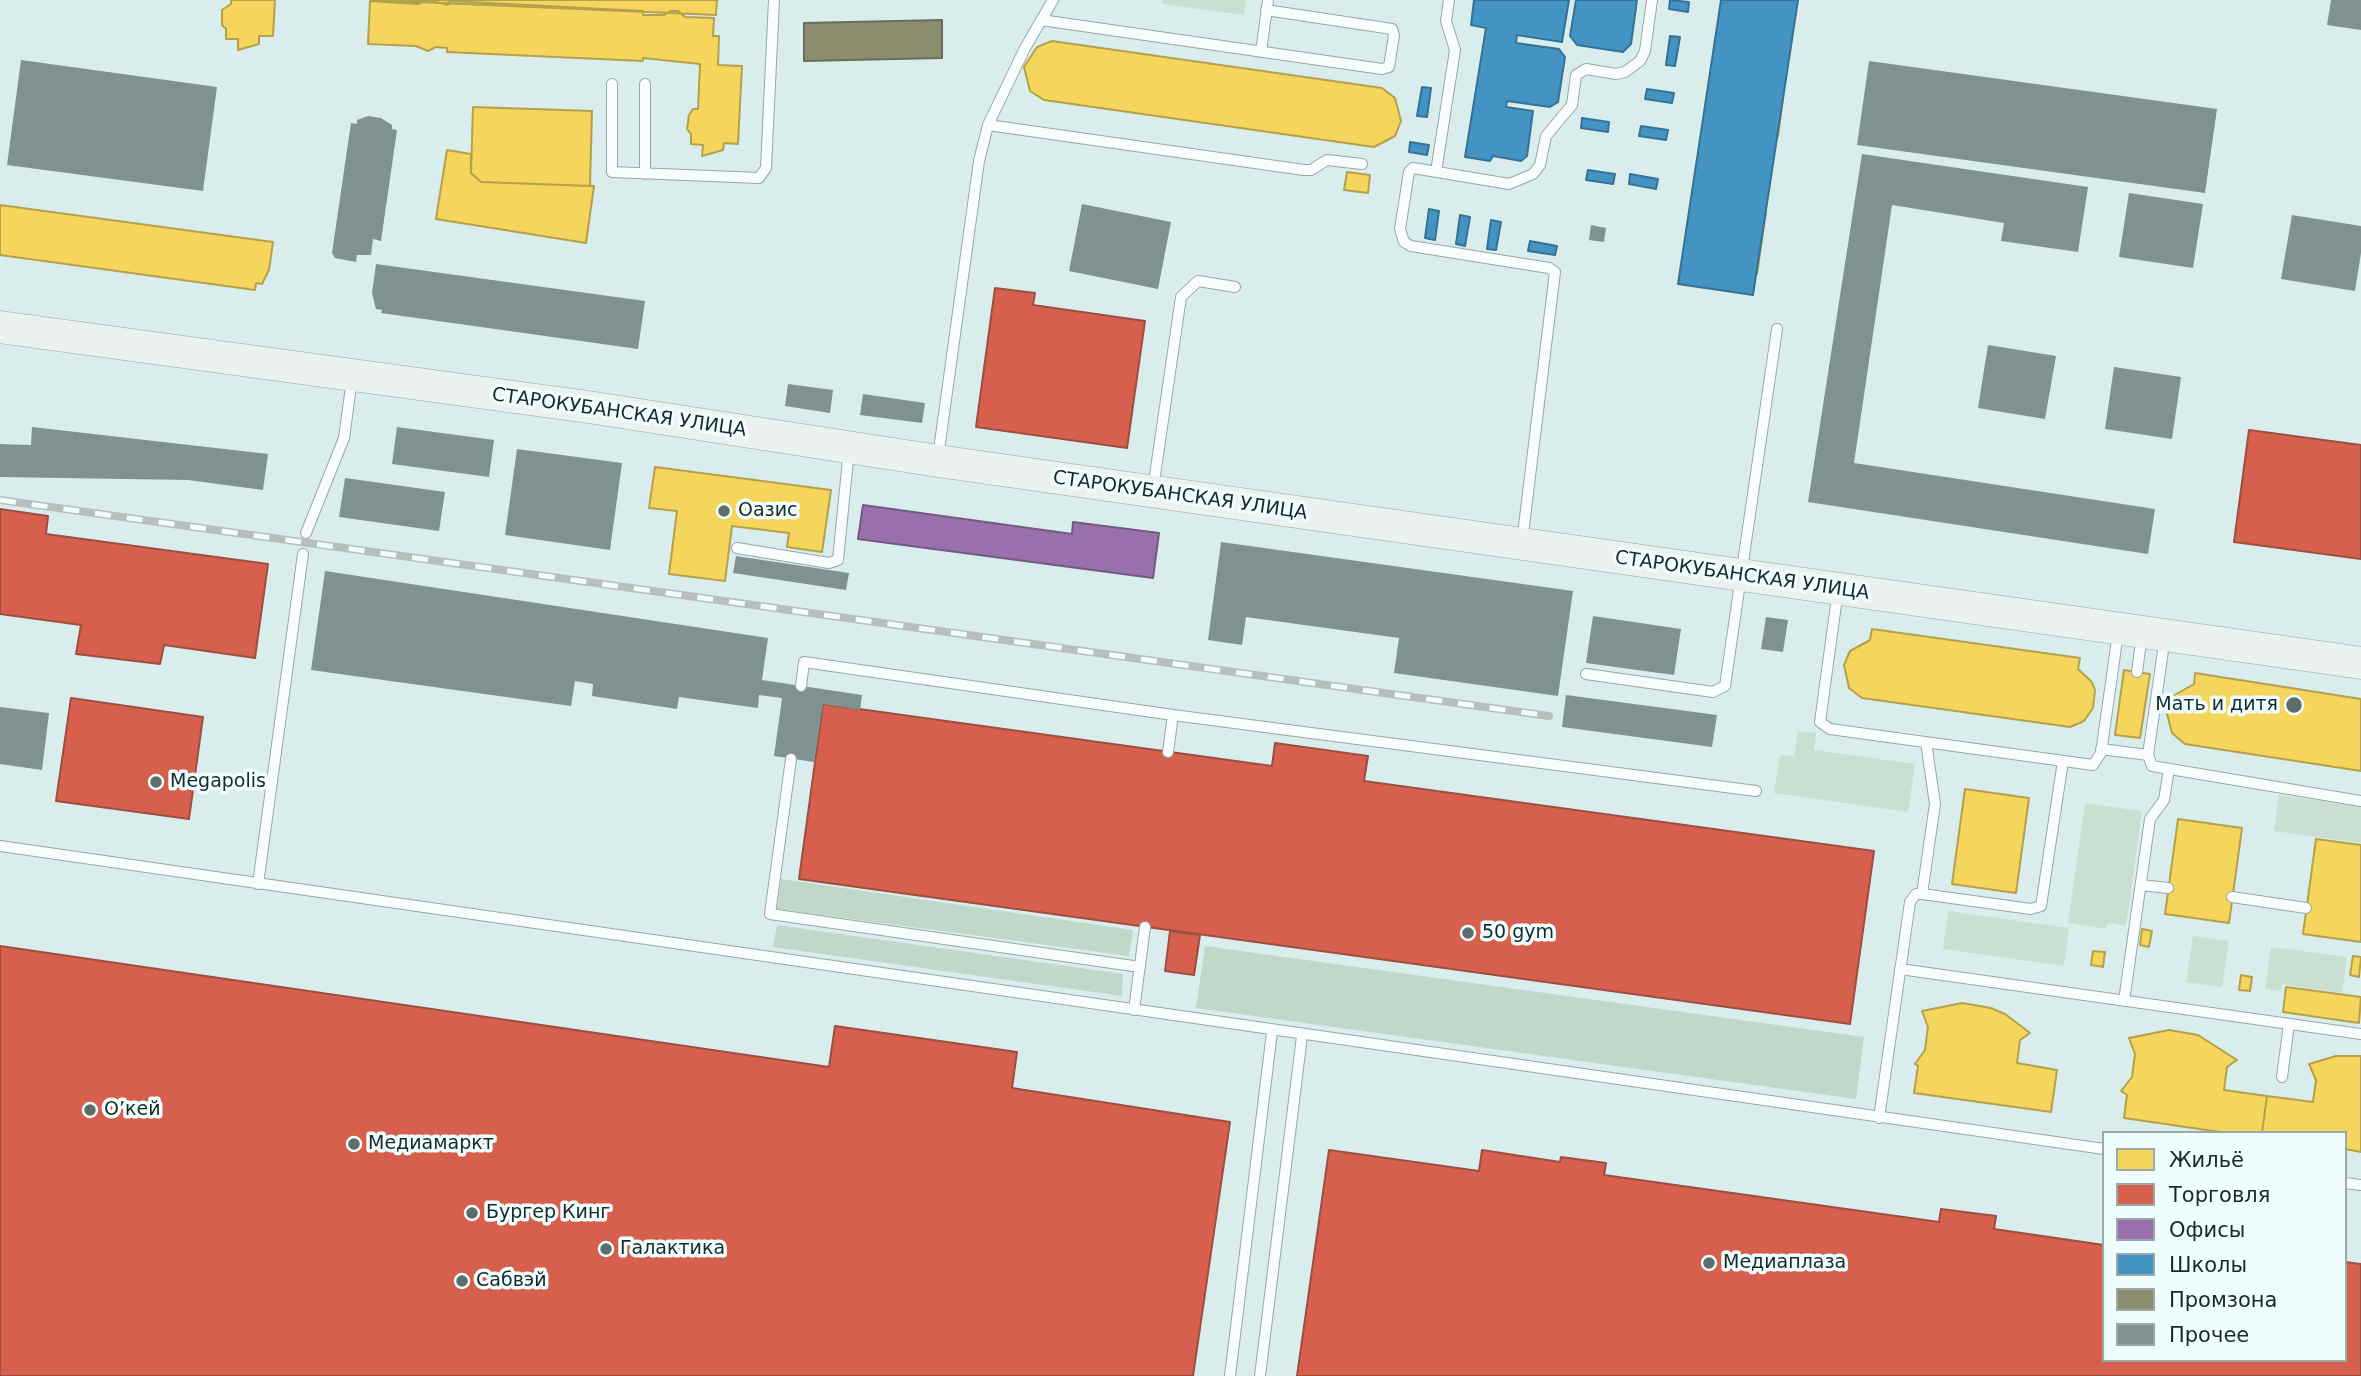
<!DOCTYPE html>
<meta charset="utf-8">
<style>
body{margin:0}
#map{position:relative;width:2361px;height:1376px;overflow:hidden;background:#d9eeec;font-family:"DejaVu Sans",sans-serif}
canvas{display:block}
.legend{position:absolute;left:2102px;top:1131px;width:245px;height:231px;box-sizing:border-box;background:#effefc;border:2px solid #9aa8a7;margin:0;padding:9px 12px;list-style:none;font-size:21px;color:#1a2827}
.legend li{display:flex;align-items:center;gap:14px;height:35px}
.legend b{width:35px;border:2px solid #9aa8a7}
</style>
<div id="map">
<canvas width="2361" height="1376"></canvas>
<ul class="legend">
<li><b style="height:19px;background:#f6d55c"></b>Жильё</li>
<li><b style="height:19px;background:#d6604d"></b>Торговля</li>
<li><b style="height:19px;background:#9970ab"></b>Офисы</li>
<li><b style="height:19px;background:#4393c3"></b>Школы</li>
<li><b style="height:19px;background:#8c8c6e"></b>Промзона</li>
<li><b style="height:19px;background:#809191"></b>Прочее</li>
</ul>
</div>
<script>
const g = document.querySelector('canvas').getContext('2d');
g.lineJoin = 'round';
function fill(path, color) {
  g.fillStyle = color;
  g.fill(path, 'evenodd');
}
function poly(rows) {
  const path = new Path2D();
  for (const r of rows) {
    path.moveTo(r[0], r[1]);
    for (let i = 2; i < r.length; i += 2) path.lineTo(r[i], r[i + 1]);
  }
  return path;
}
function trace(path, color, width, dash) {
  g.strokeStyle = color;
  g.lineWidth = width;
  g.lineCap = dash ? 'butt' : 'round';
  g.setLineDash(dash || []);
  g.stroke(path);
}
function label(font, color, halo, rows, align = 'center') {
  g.font = font + ' "DejaVu Sans",sans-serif';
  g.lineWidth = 7;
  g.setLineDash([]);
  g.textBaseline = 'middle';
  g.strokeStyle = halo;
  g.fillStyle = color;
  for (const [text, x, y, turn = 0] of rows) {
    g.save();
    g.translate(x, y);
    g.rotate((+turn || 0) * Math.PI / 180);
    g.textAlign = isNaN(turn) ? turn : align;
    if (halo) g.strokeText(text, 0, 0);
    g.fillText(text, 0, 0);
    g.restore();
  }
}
fill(poly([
 [1162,0,1246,0,1244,15,1162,4],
 [1798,731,1816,733,1814,750,1915,764,1908,812,1774,793,1780,755,1794,756],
 [2279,795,2361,807,2361,843,2274,831],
 [2085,803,2142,811,2126,926,2107,923,2106,929,2068,923],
 [1948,911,2069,928,2064,966,1943,949],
 [2193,936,2229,941,2222,987,2186,982],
 [2271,947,2347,957,2342,993,2282,984,2280,991,2265,989]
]), '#c8dfd1');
fill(poly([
 [781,879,1133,930,1129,956,777,909],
 [777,925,1123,974,1122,996,773,947],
 [1205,946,1864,1037,1856,1099,1196,1008]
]), '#c0d8c9');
const homes = poly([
 [231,0,275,0,273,36,259,36,259,44,238,50,238,39,226,39,226,29,222,25,222,10,231,4,231,0],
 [372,0,717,0,716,15,372,0],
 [429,0,448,5,449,1,643,11,643,15,664,15,670,11,678,11,685,17,714,18,713,36,719,36,718,65,742,66,738,144,724,143,723,150,702,156,703,145,691,144,691,134,687,129,689,115,693,109,698,109,700,64,643,58,643,61,447,52,447,48,436,47,428,51,416,46,368,44,370,1,418,4,429,0],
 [1722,0,1768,0,1766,9,1722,0],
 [1052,41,1382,88,1395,98,1401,121,1395,136,1374,147,1044,100,1030,91,1024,67,1037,47,1052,41],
 [1712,63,1786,74,1778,136,1703,125,1712,63],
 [473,107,592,111,590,186,481,182,471,173,473,107],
 [447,150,471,154,471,173,481,182,594,186,586,243,436,219,447,150],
 [1347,172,1370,175,1368,193,1344,190,1347,172],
 [1691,201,1766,212,1757,274,1683,263,1691,201],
 [0,205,273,242,269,270,262,284,256,283,255,290,0,255,0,205],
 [655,467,831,490,822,552,787,547,789,533,732,526,725,581,669,574,677,511,649,508,655,467],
 [1872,629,2080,658,2078,669,2092,682,2095,690,2093,708,2084,721,2070,727,1862,698,1849,688,1844,665,1850,651,1870,640,1872,629],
 [2124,670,2150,674,2140,738,2115,735,2124,670],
 [2195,673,2361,699,2361,771,2185,744,2172,733,2166,710,2173,696,2194,684,2195,673],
 [1965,789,2029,798,2016,893,1952,884,1965,789],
 [2178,819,2242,828,2229,923,2165,914,2178,819],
 [2316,839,2361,845,2361,942,2303,934,2316,839],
 [2142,929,2152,931,2149,947,2140,945,2142,929],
 [2093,951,2105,952,2103,967,2091,965,2093,951],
 [2353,956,2361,957,2359,977,2350,975,2353,956],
 [2241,975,2252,977,2250,991,2239,990,2241,975],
 [2286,987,2361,997,2359,1023,2283,1012,2286,987],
 [1962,1003,1991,1008,2005,1014,2030,1033,2020,1040,2017,1063,2057,1070,2051,1112,1914,1093,1918,1066,1915,1064,1925,1050,1928,1027,1922,1011,1962,1003],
 [2169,1030,2198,1035,2237,1060,2227,1067,2224,1090,2267,1096,2262,1133,2227,1133,2124,1118,2127,1095,2121,1091,2132,1077,2135,1054,2129,1038,2169,1030],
 [2336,1056,2361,1056,2361,1152,2345,1149,2345,1133,2262,1133,2267,1096,2313,1102,2316,1080,2309,1064,2336,1056]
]);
fill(homes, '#f6d55c');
trace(homes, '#b4a14c', 2);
const shops = poly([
 [995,288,1035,293,1033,305,1145,321,1127,448,976,427,995,288],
 [2249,430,2361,445,2361,559,2234,542,2249,430],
 [0,509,48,516,46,534,268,564,255,658,164,645,160,664,76,654,81,625,0,614,0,509],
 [71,698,203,717,189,819,56,801,71,698],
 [823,704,1272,766,1275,743,1368,756,1364,781,1874,851,1850,1024,799,879,823,704],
 [1170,931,1200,935,1194,975,1165,971,1170,931],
 [0,946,829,1067,835,1026,1017,1052,1012,1088,1230,1122,1193,1376,0,1376,0,946],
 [1329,1150,1479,1171,1482,1150,1560,1162,1561,1157,1606,1163,1604,1175,1939,1222,1941,1209,1996,1216,1994,1229,2104,1245,2104,1360,2345,1360,2345,1262,2361,1264,2361,1376,1297,1376,1329,1150]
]);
fill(shops, '#d6604d');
trace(shops, '#9e4f42', 2);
const offices = poly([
 [863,505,1072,534,1073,522,1159,533,1153,578,858,539,863,505]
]);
fill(offices, '#9970ab');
trace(offices, '#735a83', 2);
const schools = poly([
 [1474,0,1569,0,1562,42,1517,35,1516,43,1559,49,1565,57,1558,102,1550,107,1507,101,1506,107,1533,111,1527,156,1521,161,1493,156,1490,161,1465,157,1486,28,1471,25,1474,0],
 [1576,0,1637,0,1631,44,1623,52,1577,45,1570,36,1576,0],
 [1670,0,1689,2,1688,12,1669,9,1670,0],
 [1721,0,1798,0,1753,295,1678,284,1721,0],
 [1670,36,1680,37,1675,66,1666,65,1670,36],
 [1422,87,1431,88,1427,117,1417,116,1422,87],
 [1647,89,1674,93,1672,103,1645,99,1647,89],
 [1582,118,1609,122,1608,132,1581,128,1582,118],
 [1641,126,1668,130,1666,140,1639,136,1641,126],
 [1410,142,1429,145,1427,155,1409,152,1410,142],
 [1588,170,1615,174,1613,184,1586,180,1588,170],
 [1630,174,1658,179,1656,189,1629,184,1630,174],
 [1429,209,1439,211,1435,240,1425,238,1429,209],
 [1460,215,1470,217,1465,246,1456,244,1460,215],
 [1491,220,1501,222,1496,250,1487,249,1491,220],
 [1530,241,1557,246,1555,255,1528,251,1530,241]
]);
fill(schools, '#4393c3');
trace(schools, '#377394', 2);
const industry = poly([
 [942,20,942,58,804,61,804,23,942,20]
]);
fill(industry, '#8c8c6e');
trace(industry, '#6a6e59', 2);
fill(poly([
 [2331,0,2361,0,2361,30,2327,25],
 [21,60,217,87,203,191,7,165],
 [1869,61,2217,109,2205,193,1857,145],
 [368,116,381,118,392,125,392,129,397,130,381,241,373,239,371,255,357,255,356,262,335,258,332,253,351,123,357,124,357,120],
 [1862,154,2088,187,2078,252,2001,241,2004,223,1892,205,1854,463,2155,509,2148,554,1808,502],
 [2129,193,2203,204,2193,268,2119,257],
 [1082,204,1171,222,1158,289,1069,271],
 [2292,215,2361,226,2361,253,2355,291,2281,279],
 [1591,225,1606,228,1604,242,1589,240],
 [376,264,645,301,638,349,381,313,382,310,376,309,372,293],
 [1988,345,2056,356,2045,419,1978,408],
 [2114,367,2181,377,2172,439,2105,429],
 [788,384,833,390,830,413,785,406],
 [863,394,925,403,922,423,860,415],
 [32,427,268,454,263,490,188,480,0,477,0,444,31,445],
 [397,427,494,440,489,477,392,464],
 [517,449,622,463,610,550,505,535],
 [345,478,445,492,439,531,339,517],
 [1221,542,1573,591,1558,696,1394,673,1399,638,1246,617,1242,645,1208,640],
 [736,556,849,573,846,590,733,573],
 [325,571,768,638,762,680,862,695,860,710,823,704,814,762,774,756,782,698,759,695,758,708,679,697,677,709,592,696,593,684,575,681,571,706,311,670],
 [1593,616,1681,629,1674,675,1586,663],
 [1766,617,1788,620,1783,652,1761,649],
 [1566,695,1717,715,1712,747,1562,727],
 [0,707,49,713,42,770,0,764]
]), '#809191');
const lane = poly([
 [1041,20,1382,69,1389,67,1394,35,1392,29,1266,10],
 [1261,52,1268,0],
 [612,84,612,172,759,178,766,168,774,0],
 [988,125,1304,170,1311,170,1327,160,1362,164],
 [1436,172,1455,50,1446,21,1449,0],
 [645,174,645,84],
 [938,457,979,161,988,125,1025,48,1053,0],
 [1153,489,1181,297,1198,281,1235,287],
 [306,533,344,438,352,379],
 [1522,542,1555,272,1549,268,1411,246,1404,242,1400,229,1409,172,1413,168,1509,184,1533,174,1540,165,1546,136,1572,105,1576,75,1586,69,1616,74,1625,72,1640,61,1645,51,1652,0],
 [737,548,829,563,838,560,849,449],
 [1838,590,1820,722,1830,729,2093,765,2101,753,2118,633],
 [2165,637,2148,755,2152,766,2361,801],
 [2137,672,2142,634],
 [1586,674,1713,692,1725,686,1777,329],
 [801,686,804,662,1173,715,1168,752],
 [1173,715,1756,791],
 [2101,749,2148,755],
 [791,759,770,914,1140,967],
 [0,846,2104,1149],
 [258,884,303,554],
 [2141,885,2168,888],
 [1922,894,2031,909,2041,906,2063,761],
 [2232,897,2306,908],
 [1900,969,2361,1034],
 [2124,1001,2150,819,2164,800,2169,769],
 [1134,1010,1145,927],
 [2282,1077,2289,1024],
 [1879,1118,1910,902,1916,894,1922,894,1935,804,1926,742],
 [2345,1183,2361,1185],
 [1230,1376,1272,1032],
 [1260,1376,1302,1036]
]);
const secondary = poly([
 [0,327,588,407,938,461,2361,663]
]);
trace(lane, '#97a7a6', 12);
trace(secondary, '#97a7a6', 33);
trace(lane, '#f9fcfc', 10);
trace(secondary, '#ebf1ef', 32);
const rail = poly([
 [0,500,1549,716]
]);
trace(rail, '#b8bebd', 8);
trace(rail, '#effefc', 5, [16]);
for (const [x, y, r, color] of [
 [724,511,7,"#5d6d6c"],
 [2294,705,9,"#5d6d6c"],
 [156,782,7,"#5d6d6c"],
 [1468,933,7,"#5d6d6c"],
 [90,1110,7,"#5d6d6c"],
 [354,1144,7,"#5d6d6c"],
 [472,1213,7,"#5d6d6c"],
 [606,1249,7,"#5d6d6c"],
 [1709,1263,7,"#5d6d6c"],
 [462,1281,7,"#5d6d6c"]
]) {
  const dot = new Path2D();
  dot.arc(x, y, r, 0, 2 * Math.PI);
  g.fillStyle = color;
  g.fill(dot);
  trace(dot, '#effefc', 2.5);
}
label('19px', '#1a2827', '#effefc', [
 ["СТАРОКУБАНСКАЯ УЛИЦА",619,413,8],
 ["СТАРОКУБАНСКАЯ УЛИЦА",1180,496,8],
 ["СТАРОКУБАНСКАЯ УЛИЦА",1742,576,8]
]);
label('19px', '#1a2827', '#effefc', [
 ["Оазис",738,511],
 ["Мать и дитя",2278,705,"right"],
 ["Megapolis",170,782],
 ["50 gym",1482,933],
 ["О’кей",104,1110],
 ["Медиамаркт",368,1144],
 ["Бургер Кинг",486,1213],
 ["Галактика",620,1249],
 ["Медиаплаза",1723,1263],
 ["Сабвэй",476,1281]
], 'left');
</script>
